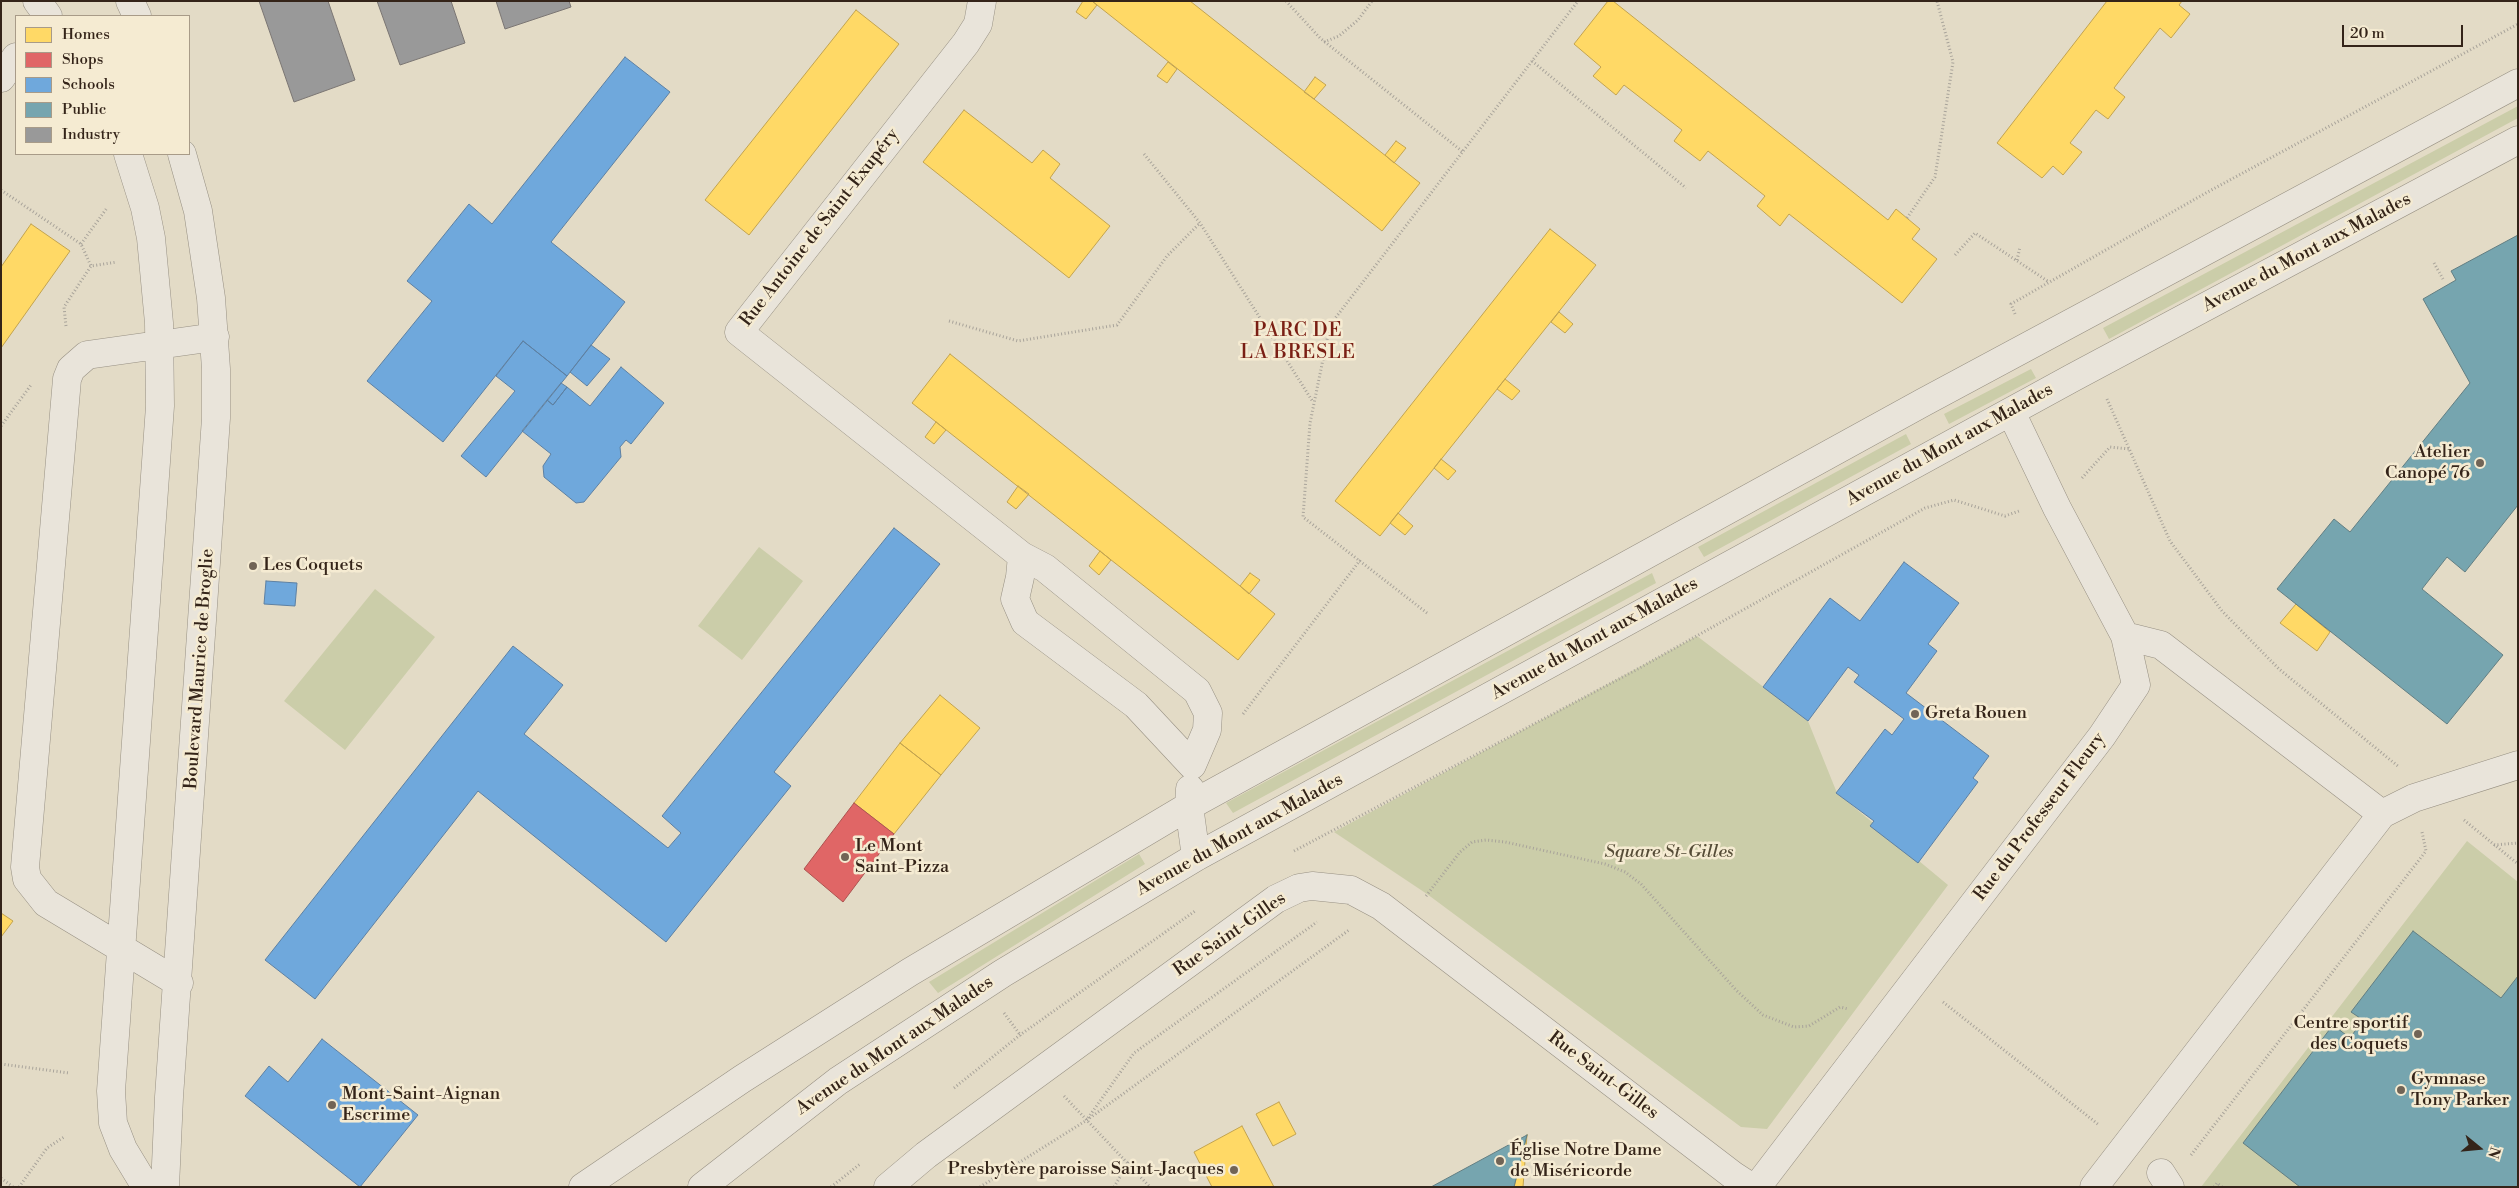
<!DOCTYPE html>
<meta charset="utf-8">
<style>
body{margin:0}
#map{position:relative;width:2519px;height:1188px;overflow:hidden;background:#e3dbc6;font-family:"Libre Bodoni",serif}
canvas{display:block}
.frame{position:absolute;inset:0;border:2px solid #342419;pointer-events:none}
.legend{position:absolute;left:15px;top:15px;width:175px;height:140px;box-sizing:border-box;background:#f5ebd2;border:1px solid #a89b88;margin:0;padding:6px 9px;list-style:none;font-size:15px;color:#342419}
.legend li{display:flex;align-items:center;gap:10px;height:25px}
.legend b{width:25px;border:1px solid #a89b88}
.north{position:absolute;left:2454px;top:1123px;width:50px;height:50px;-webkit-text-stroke:4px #f5ebd2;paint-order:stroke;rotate:107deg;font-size:14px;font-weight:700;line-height:20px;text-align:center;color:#342419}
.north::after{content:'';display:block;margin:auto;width:18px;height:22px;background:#342419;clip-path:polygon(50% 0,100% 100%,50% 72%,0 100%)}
.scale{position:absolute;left:2342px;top:25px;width:121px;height:22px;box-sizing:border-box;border:2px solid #342419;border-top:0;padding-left:6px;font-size:15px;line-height:18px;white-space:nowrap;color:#342419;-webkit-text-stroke:4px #f5ebd2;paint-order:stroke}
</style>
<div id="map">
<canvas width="2519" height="1188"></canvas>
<div class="frame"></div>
<ul class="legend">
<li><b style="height:14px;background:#ffd966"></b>Homes</li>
<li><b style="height:14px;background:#e06666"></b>Shops</li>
<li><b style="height:14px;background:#6fa8dc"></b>Schools</li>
<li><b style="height:14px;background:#76a5af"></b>Public</li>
<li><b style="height:14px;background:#999"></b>Industry</li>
</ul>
<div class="north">N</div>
<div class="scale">20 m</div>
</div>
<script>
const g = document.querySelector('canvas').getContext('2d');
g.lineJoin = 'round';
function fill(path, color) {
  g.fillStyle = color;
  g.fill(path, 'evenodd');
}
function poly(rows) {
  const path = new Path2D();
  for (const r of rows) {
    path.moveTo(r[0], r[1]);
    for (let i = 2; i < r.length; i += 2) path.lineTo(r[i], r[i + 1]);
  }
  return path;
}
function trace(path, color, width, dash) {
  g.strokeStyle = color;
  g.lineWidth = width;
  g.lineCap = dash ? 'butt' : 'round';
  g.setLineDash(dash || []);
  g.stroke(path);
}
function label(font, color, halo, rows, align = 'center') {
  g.font = font + ' "Libre Bodoni",serif';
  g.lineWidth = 5;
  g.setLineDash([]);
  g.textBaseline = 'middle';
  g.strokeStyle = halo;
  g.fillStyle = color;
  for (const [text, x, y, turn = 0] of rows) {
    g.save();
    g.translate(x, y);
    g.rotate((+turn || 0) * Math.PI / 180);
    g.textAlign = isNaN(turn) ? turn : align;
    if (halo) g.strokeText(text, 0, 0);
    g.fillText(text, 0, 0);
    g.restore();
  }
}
fill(poly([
 [2518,106,2518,118,2109,339,2103,328],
 [2031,369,2036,378,1949,424,1944,414],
 [1906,434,1911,444,1704,557,1698,547],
 [759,547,803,581,742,660,698,626],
 [1652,573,1656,583,1233,813,1226,803],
 [375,589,435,637,345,750,284,701],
 [1697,636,1808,721,1837,793,1948,885,1767,1129,1741,1127,1427,894,1334,832],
 [2467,841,2518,882,2518,1187,2201,1187],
 [1139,854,1145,864,938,993,929,982]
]), '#cbcda9');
const homes = poly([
 [1083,1,1092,1,1097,5,1086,19,1076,12,1083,1],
 [1092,1,1190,1,1420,183,1382,231,1092,1],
 [1608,1,1613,1,1888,220,1896,209,1920,229,1912,239,1937,259,1902,303,1789,214,1780,226,1757,206,1765,196,1708,151,1700,161,1674,141,1682,130,1624,85,1616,95,1593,76,1601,67,1574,44,1608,1],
 [2107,1,2182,1,2179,5,2190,14,2171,38,2160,28,2114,88,2125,97,2108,119,2096,110,2070,143,2082,152,2063,175,2053,166,2042,178,1997,143,2107,1],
 [856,10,899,44,749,235,705,200,856,10],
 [1168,62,1177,69,1167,83,1157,76,1168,62],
 [1315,77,1326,85,1314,99,1304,92,1315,77],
 [964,110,1032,163,1043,150,1060,164,1050,178,1110,226,1069,278,923,162,964,110],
 [1396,141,1406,148,1394,163,1385,155,1396,141],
 [31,224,70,251,1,348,1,267,31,224],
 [1550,229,1596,265,1380,536,1335,501,1550,229],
 [1559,312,1573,324,1565,333,1551,322,1559,312],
 [950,354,1275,614,1238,660,912,403,950,354],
 [1505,379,1520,391,1512,400,1497,389,1505,379],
 [936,422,946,430,934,444,925,437,936,422],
 [1441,459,1456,471,1448,480,1434,468,1441,459],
 [1018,486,1029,494,1016,509,1007,502,1018,486],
 [1398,513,1413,526,1405,535,1390,523,1398,513],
 [1100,551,1111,560,1099,575,1089,566,1100,551],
 [1250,573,1260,580,1249,594,1240,586,1250,573],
 [2296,604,2330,632,2317,651,2280,623,2296,604],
 [940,695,980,728,941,775,900,743,940,695],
 [900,743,941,775,894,834,854,803,900,743],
 [1,913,13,921,1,937,1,913],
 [1279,1102,1296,1134,1273,1146,1256,1114,1279,1102],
 [1242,1126,1274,1187,1212,1187,1194,1152,1242,1126],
 [1527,1135,1523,1187,1514,1187,1527,1135]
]);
fill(homes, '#ffd966');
trace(homes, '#c2a34f', 1);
const shops = poly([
 [854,803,894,834,843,902,804,869,854,803]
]);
fill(shops, '#e06666');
trace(shops, '#ac524f', 1);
const schools = poly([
 [625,57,670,92,551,242,625,302,567,376,523,341,443,442,367,381,432,301,407,281,469,204,492,224,625,57],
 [523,341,567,376,486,477,461,456,515,391,496,376,523,341],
 [591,345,610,359,587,386,570,372,591,345],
 [621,367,664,403,631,444,626,440,620,447,621,457,584,502,576,503,544,477,543,466,551,454,522,431,547,400,553,405,567,387,590,406,621,367],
 [561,383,567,387,553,405,547,400,561,383],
 [894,528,940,564,774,772,791,786,666,942,478,791,315,999,265,960,513,646,563,685,524,734,668,848,681,833,662,816,894,528],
 [1904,562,1959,603,1928,644,1937,651,1906,693,1989,756,1973,778,1978,782,1918,863,1870,826,1874,821,1836,793,1885,729,1892,735,1904,719,1854,682,1859,675,1848,667,1808,721,1763,687,1830,598,1860,621,1904,562],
 [266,581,297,583,295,606,264,604,266,581],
 [322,1039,418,1115,360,1187,245,1096,269,1066,288,1082,322,1039]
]);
fill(schools, '#6fa8dc');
trace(schools, '#5d80a2', 1);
const public = poly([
 [2518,235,2518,505,2465,572,2447,557,2422,589,2503,655,2447,724,2277,589,2334,519,2350,532,2470,383,2423,299,2456,280,2451,271,2518,235],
 [2413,931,2501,998,2518,976,2518,1187,2300,1187,2243,1143,2333,1025,2350,1038,2363,1020,2351,1012,2413,931],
 [1527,1135,1514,1187,1431,1187,1527,1135]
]);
fill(public, '#76a5af');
trace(public, '#627e82', 1);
const industry = poly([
 [259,1,328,1,355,80,294,102,259,1],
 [377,1,451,1,465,43,400,65,377,1],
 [496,1,569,1,571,7,505,29,496,1]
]);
fill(industry, '#999');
trace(industry, '#7b7673', 1);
const minor = poly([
 [37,1,48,16],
 [130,1,137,16],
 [982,1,978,24,966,43,739,332,1022,556,1045,568,1197,691,1208,713,1207,730,1192,765,1136,705,1025,622,1015,599,1020,577,1022,556],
 [1,78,16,57],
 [128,154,145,208,151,238,159,323,160,406,111,1091,113,1123,123,1149,146,1187],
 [1190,789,1189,806,1196,857],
 [2382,814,2414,798,2518,765],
 [179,983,46,903,27,879,25,867,67,379,71,369,87,355,215,337],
 [2161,1173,2170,1187],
 [165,1187,169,1097,216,418,216,369,211,298,198,211,182,154],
 [583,1187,742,1079,910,972,1189,806,1924,402,2518,83],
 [702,1187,838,1081,1003,973,1196,857,2074,377,2518,140],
 [888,1187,926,1155,1276,899,1299,888,1312,886,1351,890,1381,906,1734,1176,1751,1187],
 [1757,1187,2102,736,2136,685,2125,636,2057,508,2011,412],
 [2094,1187,2382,814,2161,645,2125,636]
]);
trace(minor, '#979083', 29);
trace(poly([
 [1286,1,1320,38,1463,152],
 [1324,42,1339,36,1358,20,1372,1],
 [1532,61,1686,188],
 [1144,154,1200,223,1313,402],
 [1,190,81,244,91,266],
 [1907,218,1935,177,1953,62,1937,1],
 [81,244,107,208],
 [1955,255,1975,233,2049,282],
 [2017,260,2020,247],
 [2434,263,2443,279],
 [2015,314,2011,304,2204,194,2518,24],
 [949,321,1018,341,1117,325,1167,256,1200,223],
 [66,326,64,307,91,266,117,262],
 [2107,399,2170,541,2222,611,2279,669,2399,767],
 [1,426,31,385],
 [2082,478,2110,447,2129,449],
 [1427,613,1303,517,1310,423,1330,325,1578,1],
 [1243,714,1361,559],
 [2464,820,2518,864],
 [2494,845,2518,843],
 [1294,851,1634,671,1925,508,1954,500,2005,516,2019,511],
 [1426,896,1460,852,1472,842,1486,840,1505,842,1605,864,1625,872,1641,884,1736,990,1763,1015,1794,1027,1809,1026,1840,1007,1848,1009],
 [1943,1002,2099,1125],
 [1004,1013,1021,1036],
 [1,1064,69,1073],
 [954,1088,1020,1035,1195,911],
 [1064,1096,1150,1187],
 [1088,1118,1134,1053,1317,922],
 [2191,1155,2426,851,2422,832],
 [1,1178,13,1187],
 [19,1187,47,1148,64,1137],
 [831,1187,860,1164],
 [980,1187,1087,1120,1349,930],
 [1114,1187,1129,1162],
 [2214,1187,2217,1183,2222,1187]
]), '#a8a39a', 3, [1, 2.5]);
trace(minor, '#e9e4da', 28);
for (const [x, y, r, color] of [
 [2480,463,5,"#716456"],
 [253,566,5,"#716456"],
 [1915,714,5,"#716456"],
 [845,857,5,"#716456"],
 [2418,1034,5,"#716456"],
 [2401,1090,5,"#716456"],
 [332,1105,5,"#716456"],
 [1500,1161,5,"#716456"],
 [1234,1170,5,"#716456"]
]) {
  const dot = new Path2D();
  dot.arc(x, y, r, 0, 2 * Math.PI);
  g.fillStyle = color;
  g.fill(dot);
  trace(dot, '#f5ebd2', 2);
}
label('18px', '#342419', '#f5ebd2', [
 ["Rue Antoine de Saint-Exupéry",820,228,-52],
 ["Avenue du Mont aux Malades",2307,253,-28],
 ["Avenue du Mont aux Malades",1950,445,-29],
 ["Avenue du Mont aux Malades",1595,639,-29],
 ["Boulevard Maurice de Broglie",200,669,-86],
 ["Rue du Professeur Fleury",2040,817,-53],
 ["Avenue du Mont aux Malades",1240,835,-29],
 ["Rue Saint-Gilles",1230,935,-35],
 ["Avenue du Mont aux Malades",895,1046,-34],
 ["Rue Saint-Gilles",1603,1076,37]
]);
label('18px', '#342419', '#f5ebd2', [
 ["Atelier",2470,453,"right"],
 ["Canopé 76",2470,474,"right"],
 ["Les Coquets",263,566],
 ["Greta Rouen",1925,714],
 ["Le Mont",855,847],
 ["Saint-Pizza",855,868],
 ["Centre sportif",2408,1024,"right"],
 ["des Coquets",2408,1045,"right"],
 ["Gymnase",2411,1080],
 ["Tony Parker",2411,1101],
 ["Mont-Saint-Aignan",342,1095],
 ["Escrime",342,1116],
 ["Église Notre Dame",1510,1151],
 ["de Miséricorde",1510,1172],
 ["Presbytère paroisse Saint-Jacques",1224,1170,"right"]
], 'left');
label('italic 18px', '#554c37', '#f5ebd2', [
 ["Square St-Gilles",1669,853]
]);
g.letterSpacing = '1px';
label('19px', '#7a1f14', '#f5ebd2', [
 ["PARC DE",1298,331],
 ["LA BRESLE",1298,353]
]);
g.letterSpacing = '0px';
</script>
